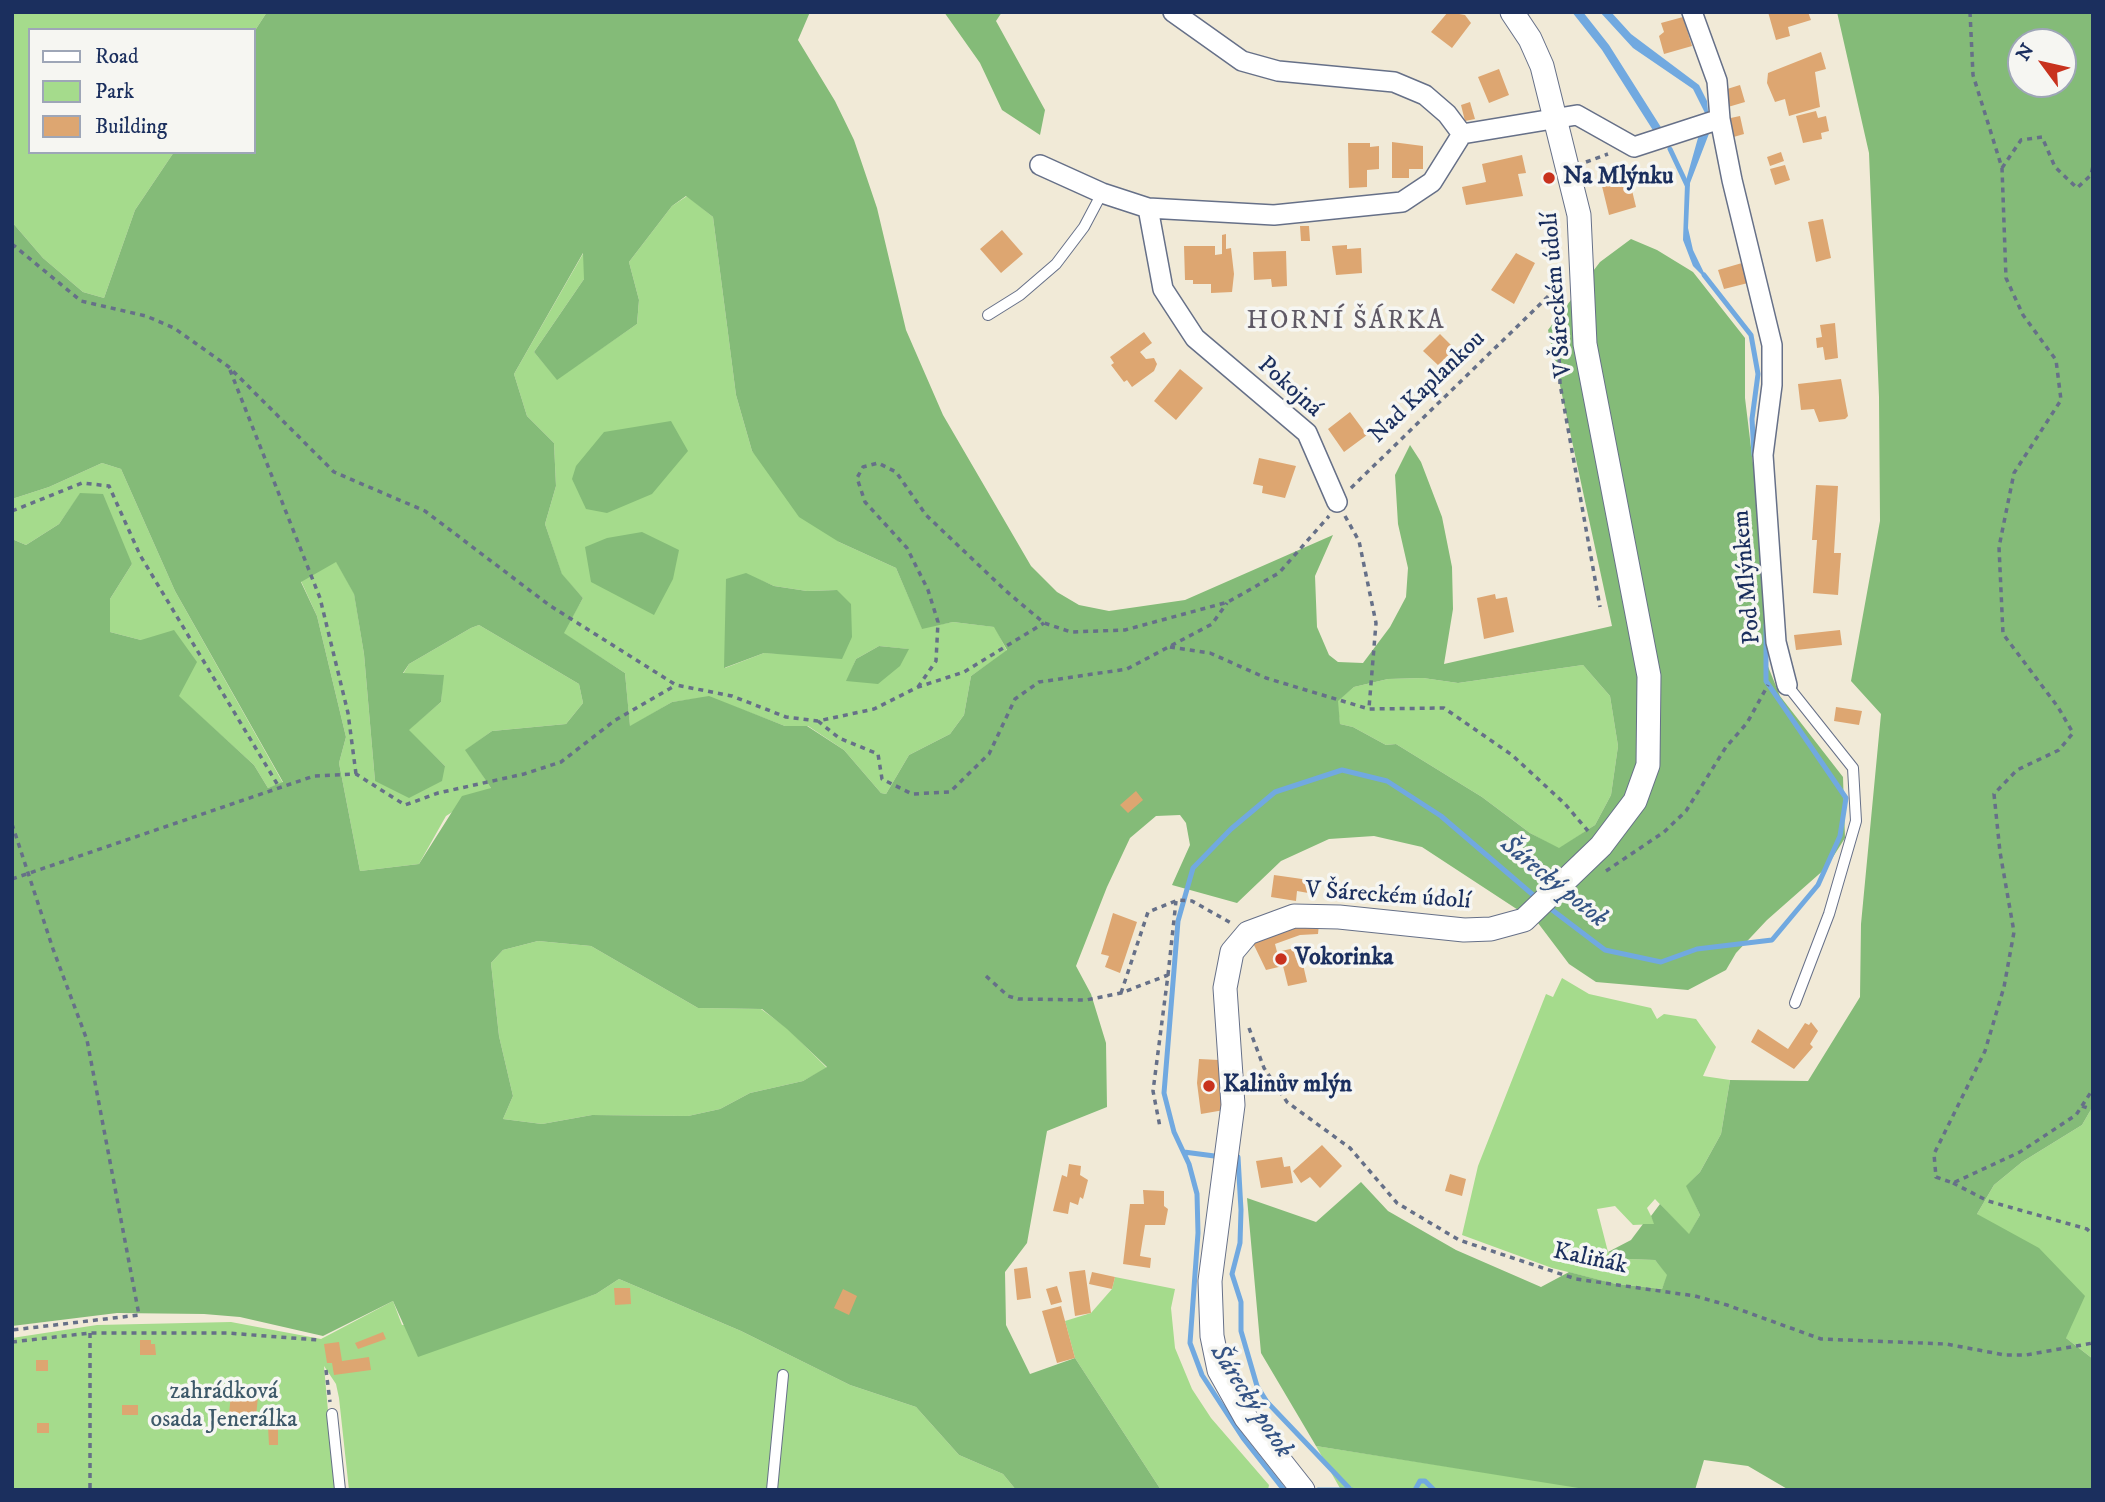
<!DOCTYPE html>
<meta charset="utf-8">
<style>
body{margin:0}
#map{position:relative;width:2105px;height:1502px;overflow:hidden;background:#f1ead7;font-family:"IM FELL DW Pica",serif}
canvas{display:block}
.frame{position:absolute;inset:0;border:14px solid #1b2f5e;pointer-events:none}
.legend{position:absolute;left:28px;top:28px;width:228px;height:126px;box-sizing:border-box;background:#f6f6f2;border:2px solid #9ea6b7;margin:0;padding:9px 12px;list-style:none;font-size:21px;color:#1b2f5e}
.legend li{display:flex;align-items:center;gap:14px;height:35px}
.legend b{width:35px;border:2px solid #9ea6b7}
.north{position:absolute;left:2007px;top:28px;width:70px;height:70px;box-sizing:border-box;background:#f6f6f2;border:2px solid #9ea6b7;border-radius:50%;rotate:303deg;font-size:19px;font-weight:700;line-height:28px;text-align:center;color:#1b2f5e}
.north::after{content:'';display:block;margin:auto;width:24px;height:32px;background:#c8321e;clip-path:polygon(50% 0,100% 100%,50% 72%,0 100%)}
</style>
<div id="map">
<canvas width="2105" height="1502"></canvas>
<div class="frame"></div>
<ul class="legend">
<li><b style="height:9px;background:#fff"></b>Road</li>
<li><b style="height:19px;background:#a5db8c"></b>Park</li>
<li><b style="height:19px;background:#dda671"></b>Building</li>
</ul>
<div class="north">N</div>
</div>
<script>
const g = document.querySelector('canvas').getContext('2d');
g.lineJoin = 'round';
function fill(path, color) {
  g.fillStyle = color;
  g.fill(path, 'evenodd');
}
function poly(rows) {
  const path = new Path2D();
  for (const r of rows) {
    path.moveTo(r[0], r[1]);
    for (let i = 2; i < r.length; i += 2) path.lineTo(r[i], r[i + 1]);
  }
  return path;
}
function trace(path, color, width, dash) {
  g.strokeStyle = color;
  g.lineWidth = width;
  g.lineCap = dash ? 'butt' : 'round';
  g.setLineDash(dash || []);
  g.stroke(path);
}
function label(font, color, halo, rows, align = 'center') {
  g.font = font + ' "IM FELL DW Pica",serif';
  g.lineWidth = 7;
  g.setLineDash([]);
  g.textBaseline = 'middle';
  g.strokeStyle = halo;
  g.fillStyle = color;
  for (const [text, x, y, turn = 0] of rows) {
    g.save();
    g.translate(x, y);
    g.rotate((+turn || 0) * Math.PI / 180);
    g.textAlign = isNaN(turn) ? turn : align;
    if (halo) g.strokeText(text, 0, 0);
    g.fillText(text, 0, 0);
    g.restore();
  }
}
fill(poly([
 [267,12,254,32,30,30,30,152,174,152,135,210,104,298,83,292,43,258,12,222,12,13],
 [687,196,713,217,736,395,752,451,839,542,896,568,922,628,953,622,995,627,1007,651,971,676,964,715,950,734,909,755,886,794,881,793,844,750,808,726,785,726,709,697,672,702,630,727,625,673,563,633,583,598,562,575,545,524,556,486,554,443,527,416,514,374,584,252,584,279,534,352,557,379,637,324,639,300,629,262,672,206],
 [746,574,774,586,807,591,836,590,794,654,764,653,725,668],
 [879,646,908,649,847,681,856,659],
 [102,463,121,469,175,591,283,783,268,788,254,765,178,696,141,640,110,632,110,599,132,564,80,494,59,524,26,545,12,539,12,499,49,487],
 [336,561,354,593,364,654,375,781,445,766,408,730,441,702,443,675,403,674,409,664,471,628,479,625,579,684,583,703,566,724,492,731,466,750,491,788,446,816,419,864,360,871,339,763,346,737,317,616,301,581],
 [1583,665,1610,696,1618,746,1611,795,1595,825,1559,849,1530,833,1482,797,1396,744,1386,745,1353,727,1340,724,1337,701,1354,687,1388,679,1423,678,1458,683],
 [538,941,591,946,698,1008,761,1009,787,1028,827,1068,803,1081,750,1093,720,1109,688,1116,592,1115,542,1124,503,1119,513,1096,499,1036,491,963,503,950],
 [1562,978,1589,994,1651,1008,1657,1019,1664,1014,1696,1019,1716,1047,1703,1076,1730,1080,1721,1134,1700,1172,1687,1186,1700,1215,1689,1235,1655,1199,1647,1208,1655,1224,1633,1225,1615,1206,1597,1209,1608,1252,1627,1259,1655,1260,1668,1275,1662,1289,1616,1284,1552,1268,1462,1235,1478,1166,1546,994,1553,997],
 [2093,1106,2093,1359,2066,1338,1977,1214,1994,1185,2022,1162,2082,1125],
 [1115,1277,1175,1289,1171,1308,1175,1348,1192,1389,1211,1418,1269,1485,1268,1490,1161,1490,1075,1358,1065,1321,1091,1313,1112,1289],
 [619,1279,741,1331,850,1385,916,1407,959,1455,1003,1474,1016,1490,349,1490,339,1398,336,1384,324,1366,335,1490,12,1490,12,1338,97,1325,231,1322,321,1339,393,1301,402,1325,547,1310,596,1294],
 [1316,1446,1586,1488,1591,1490,1341,1490]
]), '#a5db8c');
fill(poly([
 [267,12,810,12,798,40,835,101,854,140,877,208,906,330,943,415,1031,566,1057,592,1079,605,1109,611,1185,600,1333,535,1315,576,1317,627,1329,655,1338,662,1363,663,1390,627,1406,597,1408,568,1398,524,1395,475,1410,445,1421,462,1442,517,1452,567,1453,609,1444,664,1612,626,1548,330,1600,262,1631,239,1657,250,1693,272,1745,338,1745,398,1757,497,1767,664,1780,696,1843,777,1845,838,1826,868,1767,920,1736,953,1726,970,1688,990,1596,982,1569,964,1538,923,1422,847,1374,836,1329,839,1281,861,1237,903,1172,885,1190,845,1186,823,1180,815,1156,816,1130,838,1107,887,1076,966,1091,994,1106,1043,1107,1107,1047,1131,1027,1243,1005,1272,1006,1325,1030,1374,1075,1358,1161,1490,1016,1490,1003,1474,959,1455,916,1407,850,1385,741,1331,619,1279,596,1294,418,1357,393,1301,323,1336,240,1317,204,1314,117,1313,12,1326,12,539,26,545,59,524,80,493,103,494,132,564,110,599,110,632,141,640,174,630,197,662,179,696,254,765,268,788,283,782,175,591,121,469,102,463,49,487,12,499,12,222,43,258,83,292,104,298,135,210,174,152,254,152,254,32],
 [686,196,713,217,736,395,752,451,799,517,839,542,896,568,922,629,953,622,994,627,1007,650,971,676,964,715,950,734,909,755,886,794,881,793,844,750,807,726,785,726,709,696,672,702,630,726,625,673,564,633,583,598,562,574,545,524,556,486,554,443,527,416,514,374,583,253,584,279,534,352,557,380,637,324,639,300,629,262,672,206],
 [336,562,354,594,364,654,375,781,409,798,442,781,445,766,409,730,441,702,444,675,403,673,409,664,471,628,479,625,579,684,583,703,566,724,492,731,465,750,491,788,462,796,419,864,360,871,339,763,346,737,317,616,301,582],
 [1583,665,1610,696,1618,746,1611,795,1595,825,1559,848,1530,833,1482,797,1396,744,1386,745,1353,727,1340,724,1338,701,1354,687,1388,679,1423,678,1458,683],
 [538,941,591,946,698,1008,762,1009,787,1029,827,1067,803,1081,750,1093,720,1109,688,1116,592,1115,542,1124,503,1119,513,1096,499,1036,491,963,503,950],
 [944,12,1002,12,996,21,1045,110,1040,135,1002,110,980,63],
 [1837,12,2093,12,2093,1106,2082,1125,2022,1162,1994,1185,1977,1214,2039,1248,2085,1296,2066,1338,2093,1359,2093,1490,1789,1490,1748,1466,1704,1460,1695,1490,1591,1490,1316,1446,1261,1353,1247,1198,1316,1222,1361,1182,1388,1211,1456,1250,1541,1287,1569,1272,1616,1284,1662,1289,1667,1275,1655,1260,1627,1259,1608,1252,1631,1240,1643,1224,1654,1224,1651,1216,1660,1204,1689,1234,1700,1215,1686,1186,1700,1172,1721,1134,1730,1080,1808,1081,1860,997,1861,924,1881,714,1851,681,1880,521,1879,397,1869,153],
 [2063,42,2063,84,2021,84,2021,42],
 [671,421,688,451,652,494,607,513,586,509,572,479,576,466,604,432],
 [642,532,679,550,673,579,654,615,591,582,585,547,607,538],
 [746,573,774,586,807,591,837,590,851,604,852,637,842,659,764,653,724,668,726,579],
 [879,646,909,649,900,666,878,684,846,681,856,659]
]), '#84bb78');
fill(poly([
 [1572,12,1583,12,1609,45,1664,132,1656,135,1602,50],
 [1600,12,1611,12,1631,34,1699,85,1707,101,1710,131,1690,183,1688,228,1693,250,1708,281,1693,266,1683,240,1685,184,1705,113,1693,89,1633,48]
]), '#71a9e0');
trace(poly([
 [1670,149,1687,185],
 [1704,275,1751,335,1758,374,1752,419,1754,455],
 [1547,906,1605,950,1661,962,1697,949,1772,940,1818,885,1840,836,1846,798,1766,681,1766,625],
 [1184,1152,1222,1157],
 [1232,1157,1238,1157,1241,1210,1240,1243,1232,1274,1241,1302,1241,1331,1257,1386,1267,1402,1349,1488],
 [1284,1490,1243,1438,1202,1375,1190,1343,1198,1233,1197,1194,1189,1164,1174,1132,1164,1093,1178,921,1193,868,1231,829,1275,792,1342,770,1387,781,1441,816,1539,900],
 [1318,1490,1352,1490],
 [1415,1490,1420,1481,1425,1481,1434,1490]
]), '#71a9e0', 5);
fill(poly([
 [1448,12,1465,15,1471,23,1452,48,1431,32],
 [1768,12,1808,12,1811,20,1788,27,1790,36,1776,40],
 [1683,17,1692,46,1664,54,1659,36,1664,32,1661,23],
 [1821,52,1826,69,1815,72,1820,107,1789,116,1785,99,1775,102,1767,83,1768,73],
 [1499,69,1509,95,1489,103,1478,77],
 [1740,85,1745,102,1728,107,1724,90],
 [1470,102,1475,119,1465,121,1461,105],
 [1816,111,1818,118,1826,116,1829,131,1821,133,1822,139,1803,143,1796,116],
 [1740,116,1744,134,1730,138,1726,119],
 [1392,142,1423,146,1423,169,1409,169,1409,178,1392,178],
 [1348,143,1370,143,1370,147,1379,146,1379,169,1367,170,1367,187,1349,188],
 [1781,152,1784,161,1770,166,1767,157],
 [1522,155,1526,173,1518,174,1523,196,1466,205,1462,187,1486,182,1482,164],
 [1785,165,1790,180,1775,185,1770,169],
 [1633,171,1628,174,1636,207,1609,215,1600,178],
 [1823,219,1831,258,1816,262,1808,222],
 [1300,226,1309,226,1310,241,1301,241],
 [1002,230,1023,254,1001,273,980,249],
 [1226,234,1226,249,1231,248,1234,274,1232,292,1211,293,1211,284,1193,284,1193,280,1185,280,1184,246,1215,246,1215,255,1222,254,1222,235],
 [1347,245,1347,249,1361,248,1362,273,1336,275,1332,246],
 [1286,251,1287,286,1272,287,1271,279,1254,280,1253,252],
 [1516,253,1535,263,1514,304,1491,290],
 [1742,263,1748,283,1724,289,1718,270],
 [1835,323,1838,358,1825,360,1823,347,1817,348,1816,338,1822,337,1820,325],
 [1144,332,1152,343,1140,352,1146,359,1154,358,1157,364,1154,371,1132,387,1127,380,1124,382,1111,365,1114,363,1110,357],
 [1440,334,1455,349,1438,365,1423,351],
 [1180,369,1203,388,1176,420,1154,401],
 [1841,379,1848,416,1845,419,1819,422,1814,409,1801,410,1798,384],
 [1350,412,1367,435,1344,452,1328,429],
 [1259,458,1296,466,1285,498,1262,493,1263,486,1253,484],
 [1816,485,1838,486,1834,553,1841,553,1838,595,1813,593,1817,540,1812,540],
 [1495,594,1496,599,1507,597,1514,632,1484,639,1477,598],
 [1840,630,1842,645,1796,650,1794,635],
 [1836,707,1862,711,1859,725,1834,721],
 [1136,791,1143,800,1128,813,1120,805],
 [1274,875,1316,881,1314,894,1297,891,1296,901,1271,897],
 [1113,913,1137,922,1120,973,1105,967,1109,956,1101,954],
 [1319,924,1318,934,1300,935,1275,944,1277,952,1299,947,1307,982,1288,986,1283,966,1266,970,1253,943,1282,928],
 [1811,1022,1818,1031,1810,1044,1813,1047,1794,1069,1751,1042,1758,1029,1788,1049,1805,1023,1809,1025],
 [1199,1059,1219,1060,1224,1110,1201,1114,1197,1083],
 [1322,1145,1342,1166,1320,1188,1310,1177,1301,1183,1293,1171],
 [1282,1157,1284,1167,1290,1166,1293,1183,1261,1188,1256,1161],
 [1069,1164,1081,1166,1080,1175,1088,1180,1083,1199,1080,1197,1078,1205,1070,1202,1068,1214,1053,1211,1062,1175,1067,1177],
 [1450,1174,1466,1179,1462,1196,1445,1191],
 [1143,1190,1164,1191,1164,1206,1168,1209,1165,1225,1145,1225,1140,1256,1151,1258,1150,1268,1123,1264,1130,1204,1144,1204],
 [1027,1267,1031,1298,1017,1300,1014,1269],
 [1085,1270,1091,1313,1075,1316,1069,1272],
 [1092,1272,1115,1277,1112,1289,1089,1284],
 [1057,1286,1062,1302,1051,1305,1046,1289],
 [614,1288,630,1288,631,1304,615,1305],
 [843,1289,857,1296,849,1315,834,1308],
 [1061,1306,1075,1358,1057,1363,1042,1311],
 [383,1332,386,1339,358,1349,355,1343],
 [140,1340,151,1340,151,1344,155,1344,156,1355,140,1355],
 [339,1342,342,1361,369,1357,371,1370,334,1375,332,1363,327,1363,324,1344],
 [36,1360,48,1360,48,1371,36,1371],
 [231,1394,258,1397,256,1416,229,1414],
 [122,1405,138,1405,138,1415,122,1415],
 [37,1423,49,1423,49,1433,37,1433],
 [268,1426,278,1427,278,1445,269,1445]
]), '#dda671');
const service = poly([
 [988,315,1020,295,1056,264,1084,227,1102,193],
 [1787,685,1853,768,1856,821,1829,914,1795,1003],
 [332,1414,340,1490],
 [772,1490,783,1375]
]);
const minor = poly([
 [1173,12,1242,61,1278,71,1394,82,1425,95,1447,114,1462,134,1577,115,1634,147,1720,119],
 [1692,12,1717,81,1720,119,1732,180,1772,345,1772,385,1763,455,1776,642,1787,685],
 [1040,165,1102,193,1148,208,1274,215,1402,202,1432,182,1462,134],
 [1148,208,1163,289,1195,338,1307,433,1337,502]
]);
const tertiary = poly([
 [1303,1490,1246,1418,1219,1370,1212,1336,1210,1281,1233,1105,1225,988,1232,952,1248,933,1294,916,1339,917,1464,930,1491,929,1524,920,1601,846,1635,801,1648,765,1649,676,1585,344,1579,215,1542,66,1530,39,1512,12]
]);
trace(service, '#667088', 12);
trace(minor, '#667088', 22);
trace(tertiary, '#667088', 25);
trace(poly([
 [1970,12,1973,75,2002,168,2006,278,2023,315,2056,360,2061,400,2014,473,1999,547,2003,634,2058,707,2073,733,2059,750,2017,770,1994,794,2000,852,2014,932,2004,987,1985,1051,1934,1154,1936,1177,1953,1183,2020,1152,2076,1115,2093,1089],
 [1586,162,1608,154],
 [2002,168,2021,140,2042,137,2055,167,2077,188,2091,175,2093,166],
 [12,244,81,301,146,316,174,328,229,367,334,472,425,511,549,605,676,685,732,696,786,717,818,721,874,709,918,687,964,672,1044,623],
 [1563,310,1558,322,1560,384,1600,607],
 [230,370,320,598,348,713,356,774],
 [1351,488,1564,281],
 [12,511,82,483,109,486,140,555,279,787],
 [1345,516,1359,541,1376,623,1369,708],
 [1170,647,1210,653,1266,678,1369,709,1444,708,1512,755,1565,804,1588,831],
 [918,687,936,661,938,622,928,590,907,548,865,502,857,478,863,467,878,463,896,472,926,515,1006,591,1044,623,1071,632,1125,630,1228,602,1279,573,1329,516],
 [818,721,839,738,878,754,882,779,912,794,950,792,989,754,1015,699,1039,682,1127,669,1212,624,1227,603],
 [12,824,53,949,87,1040,139,1315,12,1330],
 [1606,871,1664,832,1686,811,1726,747,1747,723,1768,685],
 [12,879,314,776,356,774,405,805,438,793,524,774,561,762,614,721,676,685],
 [1168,975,1176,901],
 [986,976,1008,996,1018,999,1086,1000,1121,993,1168,975,1153,1091,1160,1127],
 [1121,993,1148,912,1178,900,1192,901,1231,923],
 [1249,1028,1264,1068,1287,1102,1350,1148,1397,1203,1459,1240,1576,1279,1695,1296,1727,1305,1821,1339,1946,1344,2005,1355,2026,1355,2093,1343],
 [2082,1106,2093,1110],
 [1953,1183,1988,1201,2087,1229,2093,1235],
 [90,1333,90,1490],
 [12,1342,90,1333,227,1333,318,1340],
 [326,1370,330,1402]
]), '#667088', 3.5, [5, 5]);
trace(service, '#fff', 10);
trace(minor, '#fff', 19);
trace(tertiary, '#fff', 23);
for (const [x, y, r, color] of [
 [1549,178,7,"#c8321e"],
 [1281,959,7,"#c8321e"],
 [1209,1086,7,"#c8321e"]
]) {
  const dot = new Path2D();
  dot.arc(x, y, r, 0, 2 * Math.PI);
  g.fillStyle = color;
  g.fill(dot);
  trace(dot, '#f6f6f2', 2.5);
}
label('bold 24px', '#1b2f5e', '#f6f6f2', [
 ["Na Mlýnku",1563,178],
 ["Vokorinka",1295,959],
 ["Kalinův mlýn",1223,1086]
], 'left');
label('24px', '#1b2f5e', '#f6f6f2', [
 ["V Šáreckém údolí",1558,295,-95],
 ["Pokojná",1289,388,42],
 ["Nad Kaplankou",1428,388,-44],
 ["Pod Mlýnkem",1748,577,-95],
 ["V Šáreckém údolí",1388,897,4],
 ["Kaliňák",1590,1260,12]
]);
label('24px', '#3e5a6a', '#f6f6f2', [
 ["zahrádková",224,1393],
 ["osada Jenerálka",224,1421]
]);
g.letterSpacing = '2px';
label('26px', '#5f5965', '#f6f6f2', [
 ["HORNÍ ŠÁRKA",1346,323]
]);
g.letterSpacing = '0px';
label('italic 26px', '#355485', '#f6f6f2', [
 ["Šárecký potok",1553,883,39],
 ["Šárecký potok",1250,1402,57]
]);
</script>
